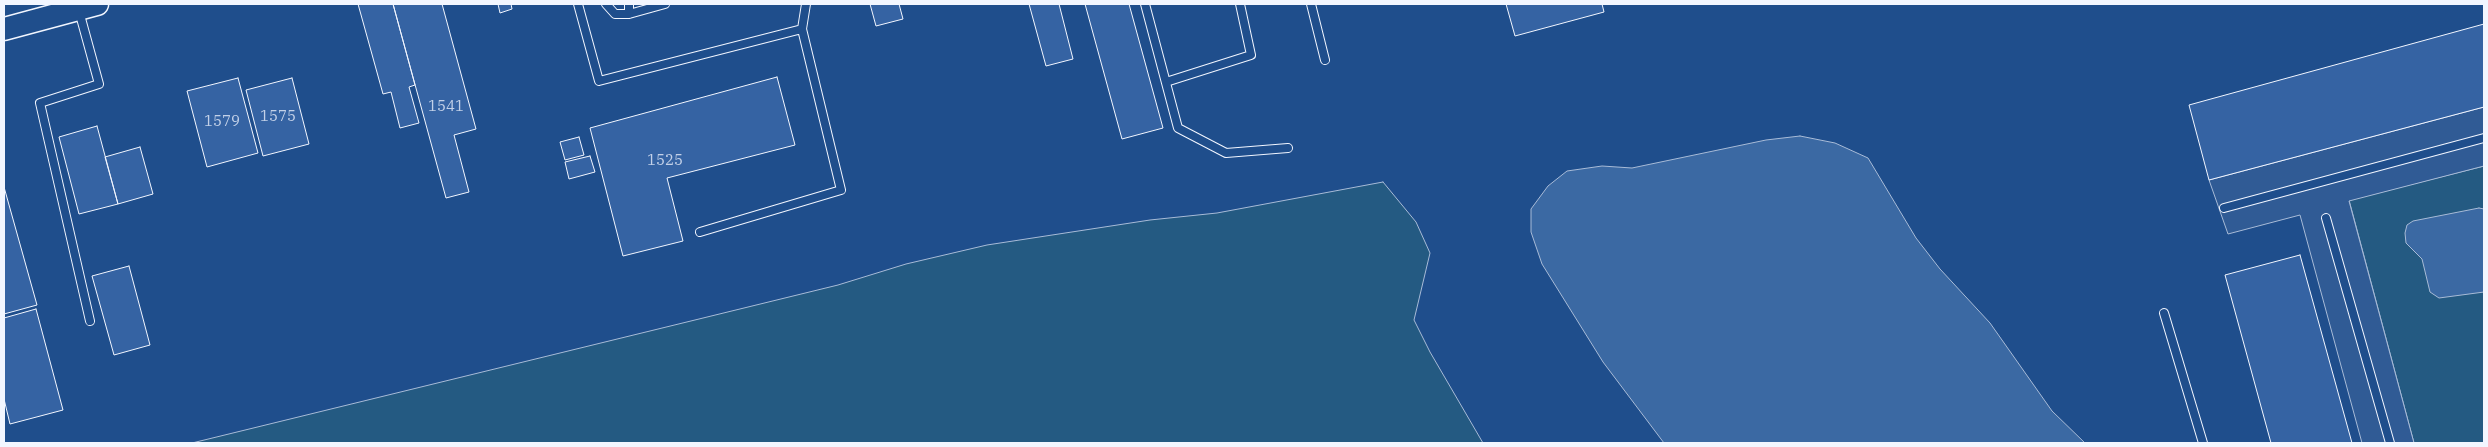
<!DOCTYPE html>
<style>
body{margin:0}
#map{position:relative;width:2488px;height:447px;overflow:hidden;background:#1f4e8c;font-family:"IBM Plex Serif",serif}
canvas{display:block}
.frame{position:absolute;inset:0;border:5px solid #f2f6ff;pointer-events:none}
</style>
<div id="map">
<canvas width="2488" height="447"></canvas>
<div class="frame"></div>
</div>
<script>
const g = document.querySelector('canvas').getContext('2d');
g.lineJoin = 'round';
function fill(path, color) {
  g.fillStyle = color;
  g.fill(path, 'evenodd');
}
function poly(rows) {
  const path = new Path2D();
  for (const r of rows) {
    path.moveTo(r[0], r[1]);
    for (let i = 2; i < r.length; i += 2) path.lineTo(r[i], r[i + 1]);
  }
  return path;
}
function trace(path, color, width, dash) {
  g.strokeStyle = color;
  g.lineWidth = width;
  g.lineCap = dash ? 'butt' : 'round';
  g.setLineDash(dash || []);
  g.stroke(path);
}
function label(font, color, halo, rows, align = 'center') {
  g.font = font + ' "IBM Plex Serif",serif';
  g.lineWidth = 4;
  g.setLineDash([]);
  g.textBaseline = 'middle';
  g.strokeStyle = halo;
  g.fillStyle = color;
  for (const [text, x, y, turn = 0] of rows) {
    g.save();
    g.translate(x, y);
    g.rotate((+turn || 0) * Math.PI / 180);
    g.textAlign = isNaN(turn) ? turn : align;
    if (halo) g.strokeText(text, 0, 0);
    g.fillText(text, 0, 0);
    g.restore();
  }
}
const green = poly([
 [2484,166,2484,443,2414,443,2349,200,2484,166],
 [1383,182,1416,222,1430,253,1414,320,1430,352,1483,443,192,443,838,285,906,264,987,245,1150,220,1217,213,1383,182]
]);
fill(green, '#245a82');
trace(green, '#a8bbd7', 1);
const parking = poly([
 [2484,107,2484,166,2349,201,2414,443,2362,443,2300,215,2228,234,2209,180,2484,107]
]);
fill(parking, '#305b95');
trace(parking, '#a8bbd7', 1);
const water = poly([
 [1800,136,1835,143,1868,158,1916,238,1940,269,1990,323,2052,411,2085,443,1664,443,1603,362,1542,264,1531,232,1531,209,1548,186,1567,171,1602,166,1632,168,1766,140,1800,136],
 [2479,208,2484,209,2484,292,2439,298,2430,292,2422,259,2406,243,2405,233,2407,225,2413,221,2479,208]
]);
fill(water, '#3b69a3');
trace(water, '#a8bbd7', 1);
const building = poly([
 [358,4,393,4,415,85,409,87,419,123,400,128,391,92,383,94,358,4],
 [393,4,442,4,476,129,454,135,469,192,446,198,393,4],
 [498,4,511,4,512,9,500,13,498,4],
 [870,4,899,4,903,19,876,26,870,4],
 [1029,4,1059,4,1073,59,1046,66,1029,4],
 [1085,4,1129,4,1163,128,1122,139,1085,4],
 [1506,4,1602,4,1604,12,1515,36,1506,4],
 [2484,24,2484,107,2209,180,2189,105,2484,24],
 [777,77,795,145,667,178,683,241,623,256,590,128,777,77],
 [238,78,258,153,207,167,187,91,238,78],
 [292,78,309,144,263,156,246,90,292,78],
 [97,126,118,204,79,214,59,137,97,126],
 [579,137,584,155,565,160,560,142,579,137],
 [140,147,153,194,118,204,105,157,140,147],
 [590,156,595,172,569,179,565,162,590,156],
 [4,187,37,305,4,314,4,187],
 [2300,255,2352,443,2271,443,2225,275,2300,255],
 [129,266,150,345,114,355,92,276,129,266],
 [36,309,63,410,10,424,4,399,4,318,36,309]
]);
fill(building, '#3563a3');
trace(building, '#f2f6ff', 1);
const service = poly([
 [578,4,599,81,802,29],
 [606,4,615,14,629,14,665,4],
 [1145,4,1178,128,1226,153,1288,148],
 [1311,4,1325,60],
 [79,11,99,84,40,103,90,321],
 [629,14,629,4],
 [1166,82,1251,55,1240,4],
 [2224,208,2484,138],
 [2326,218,2390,443],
 [700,232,841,190,802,29,806,4],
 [2164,313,2203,443]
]);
const secondary = poly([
 [4,29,97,4]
]);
trace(service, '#f2f6ff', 10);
trace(secondary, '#f2f6ff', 25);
trace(service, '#1f4e8c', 8);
trace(secondary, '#1f4e8c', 22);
label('15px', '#c3d1e8', null, [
 ["1541",446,107],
 ["1575",278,117],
 ["1579",222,122],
 ["1525",665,161]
]);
</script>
